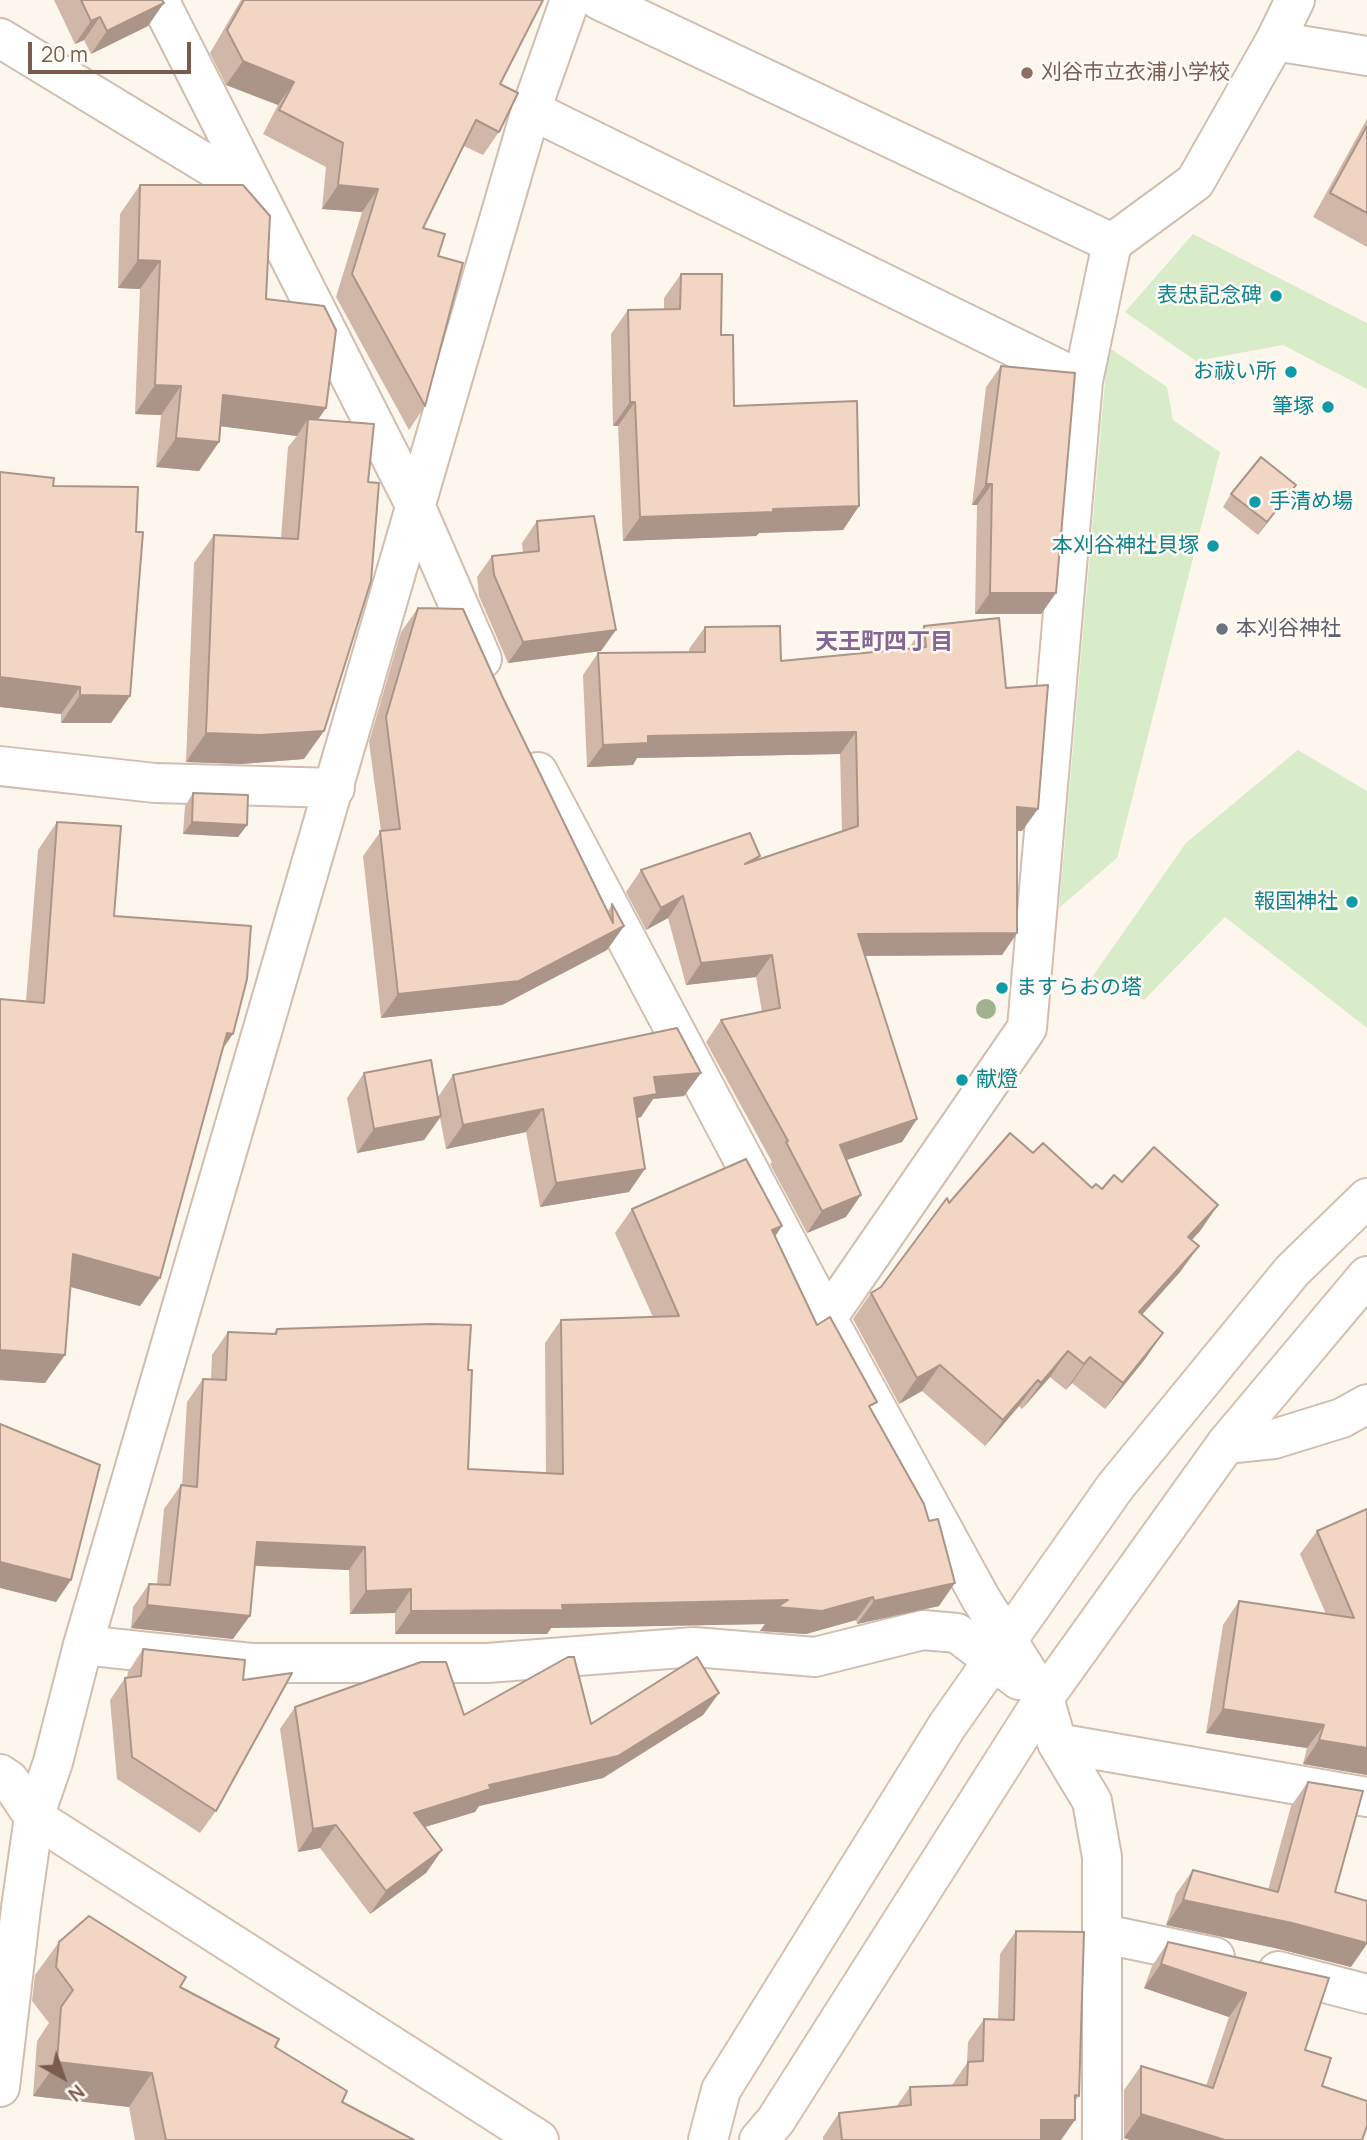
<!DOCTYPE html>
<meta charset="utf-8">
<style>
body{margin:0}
#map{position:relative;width:1367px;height:2140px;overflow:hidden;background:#fdf6ec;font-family:Manrope,sans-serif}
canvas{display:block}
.north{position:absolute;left:28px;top:2042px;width:70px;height:70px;-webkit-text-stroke:5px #fffaf3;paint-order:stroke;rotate:140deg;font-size:19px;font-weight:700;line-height:28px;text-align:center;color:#7a5c4d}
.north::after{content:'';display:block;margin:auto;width:24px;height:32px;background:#7a5c4d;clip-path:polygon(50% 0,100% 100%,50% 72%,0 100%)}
.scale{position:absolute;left:28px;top:42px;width:163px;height:32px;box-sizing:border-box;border:4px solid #7a5c4d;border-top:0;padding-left:9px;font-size:21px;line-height:24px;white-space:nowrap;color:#7a5c4d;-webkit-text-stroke:5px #fffaf3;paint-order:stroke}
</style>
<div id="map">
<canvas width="1367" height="2140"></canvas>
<div class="north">N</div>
<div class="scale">20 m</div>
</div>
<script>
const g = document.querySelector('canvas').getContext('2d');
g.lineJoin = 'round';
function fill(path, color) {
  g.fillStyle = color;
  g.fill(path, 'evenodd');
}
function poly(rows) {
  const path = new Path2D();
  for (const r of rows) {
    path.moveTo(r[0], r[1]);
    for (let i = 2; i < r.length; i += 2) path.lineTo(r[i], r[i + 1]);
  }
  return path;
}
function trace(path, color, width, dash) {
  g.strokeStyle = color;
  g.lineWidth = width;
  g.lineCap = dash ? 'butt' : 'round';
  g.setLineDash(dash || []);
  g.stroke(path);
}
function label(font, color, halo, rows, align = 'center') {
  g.font = font + ' Manrope,"Noto Sans JP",sans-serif';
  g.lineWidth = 5;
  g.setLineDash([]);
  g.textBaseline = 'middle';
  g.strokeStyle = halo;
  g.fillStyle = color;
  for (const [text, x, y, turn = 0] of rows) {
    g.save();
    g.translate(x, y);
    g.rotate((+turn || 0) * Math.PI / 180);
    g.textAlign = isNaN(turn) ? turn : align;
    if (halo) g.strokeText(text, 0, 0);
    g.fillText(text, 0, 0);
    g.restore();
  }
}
fill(poly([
 [1193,234,1367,323,1367,389,1283,345,1196,361,1125,312],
 [1108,347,1167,387,1173,420,1220,452,1117,858,1059,908],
 [1298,750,1367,791,1367,1028,1225,917,1144,1000,1090,980,1186,843]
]), '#d8ecc9');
const street = poly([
 [159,0,415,505,482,659],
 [599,0,1112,243,1195,182,1275,41,1367,56],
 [0,38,258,195],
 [1275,41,1295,0],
 [531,110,1083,381,1112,243],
 [0,766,155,783,335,788],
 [538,772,827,1318,981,1599,1044,1698,1057,1743,1092,1801,1102,1857,1102,2140],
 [827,1318,1027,1028,1083,381],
 [1226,1444,1274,1439,1342,1418,1367,1404],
 [83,1645,251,1663,487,1663,694,1647,815,1657,923,1630,957,1633,1019,1680],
 [1057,1743,1367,1797],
 [1104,1934,1215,1957],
 [1278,1971,1367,1994],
 [0,2087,21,1908,34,1817,53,1762,83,1645,531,110,570,0]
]);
const secondary = poly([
 [0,1774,9,1780,34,1817,539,2140],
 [708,2140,721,2090,947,1726,1115,1487,1292,1271,1367,1198],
 [759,2140,776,2120,1044,1698,1226,1444,1367,1276]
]);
trace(street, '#d1beb0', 42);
trace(secondary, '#d6c0b0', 42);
trace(street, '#fff', 38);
trace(secondary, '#fff', 38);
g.fillStyle = '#a0b28e';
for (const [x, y] of [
 [986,1009]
]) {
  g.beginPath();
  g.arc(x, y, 10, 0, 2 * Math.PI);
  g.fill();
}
fill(poly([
 [54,0,162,0,148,26,91,54,84,40,75,44],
 [241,0,543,0,500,84,499,132,483,155,464,146,423,228,438,256,425,406,409,430,336,297,362,212,322,209,326,167,263,134,278,105,226,85,210,53],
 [1367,119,1367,247,1313,217],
 [140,185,266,299,318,420,304,759,241,764,186,762,194,563,214,535,281,538,288,447,297,436,220,426,219,442,199,471,156,467,161,415,135,414,140,289,118,288,120,214],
 [681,274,721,335,734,406,859,506,843,530,759,533,756,536,623,541,618,426,613,426,611,334,628,310,664,309,664,298],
 [1001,366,1056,593,1041,614,975,614,977,505,972,505,986,387],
 [0,472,53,486,130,696,111,723,61,723,61,714,0,707],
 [1296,485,1258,535,1223,507,1231,494],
 [537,521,601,651,508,663,479,596,477,577,492,556,523,553,522,543],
 [418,608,503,698,608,911,612,904,624,926,607,950,502,1005,381,1018,363,856,381,831,369,742,401,632],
 [924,626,1006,688,1022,831,1017,831,1017,933,1002,955,865,956,917,1119,902,1142,846,1160,846,1217,807,1233,770,1164,772,1162,706,1042,721,1020,762,1012,756,977,686,985,668,918,646,930,626,892,641,870,760,856,757,860,842,832,840,754,637,758,633,765,587,767,583,675,598,653,689,652,689,649,705,627,781,661,909,648],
 [193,793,247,825,238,837,183,834,185,806],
 [57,822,114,916,223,1048,160,1278,140,1306,71,1287,45,1383,0,1380,0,999,26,1001,38,850],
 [364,1073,438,1097,453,1075,684,1096,653,1099,641,1117,637,1118,629,1192,540,1207,526,1132,446,1149,440,1118,424,1140,357,1153,347,1098],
 [1033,1153,1092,1188,1102,1189,1122,1182,1218,1205,1200,1231,1192,1240,1199,1246,1180,1272,1142,1315,1163,1333,1145,1359,1105,1409,1072,1383,1066,1390,1050,1377,1022,1409,1019,1406,985,1446,922,1391,899,1404,853,1319,871,1293,881,1287,949,1203],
 [632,1209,782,1226,775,1236,817,1325,871,1410,939,1606,857,1624,856,1620,806,1634,760,1631,765,1624,551,1628,547,1634,395,1634,395,1613,350,1614,349,1570,255,1566,233,1639,131,1628,133,1607,149,1584,157,1584,164,1509,181,1485,182,1486,187,1402,203,1379,211,1379,212,1355,228,1332,273,1334,277,1329,468,1370,468,1469,546,1473,545,1343,561,1320,653,1317,615,1233],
 [1367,1509,1367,1775,1303,1764,1307,1748,1206,1733,1223,1625,1239,1601,1326,1614,1300,1554,1317,1531],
 [143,1649,216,1811,200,1833,117,1779,110,1700,125,1678,127,1678,128,1672],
 [719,1693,703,1715,603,1778,479,1806,475,1812,425,1827,442,1850,426,1873,370,1914,320,1848,298,1852,280,1729,295,1707,464,1715,591,1724],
 [1308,1782,1335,1892,1351,1967,1275,1948,1166,1925,1176,1894,1193,1870,1268,1890,1291,1806],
 [1016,1931,1079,2096,1075,2101,1061,2140,823,2140,823,2137,839,2113,896,2107,910,2087,952,2085,967,2063,968,2042,984,2019,998,2019,1000,1954],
 [59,1942,180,1987,275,2047,342,2102,414,2140,135,2140,129,2107,33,2096,37,2041,49,2023,32,2001,35,1975],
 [1168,1942,1329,1978,1305,2050,1322,2086,1362,2140,1130,2140,1124,2138,1124,2090,1141,2066,1206,2086,1229,2017,1144,1988,1152,1966]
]), '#d1b7a8');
fill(poly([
 [164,3,148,26,91,54,107,31],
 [100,17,84,40,75,44,91,21],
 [243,61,294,82,278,105,226,85],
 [338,185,378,189,362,212,322,209],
 [138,260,160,261,140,289,118,288],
 [155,385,181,386,161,415,135,414],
 [223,395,326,408,307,436,308,419,297,436,203,424],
 [630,402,635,402,618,426,613,426],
 [176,438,219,442,199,471,156,467],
 [986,484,992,484,977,505,972,505],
 [1296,485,1287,497,1258,535,1267,522],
 [859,506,843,530,759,533,756,536,623,541,640,517,773,509],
 [990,593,1056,593,1041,614,975,614],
 [616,630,601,651,508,663,523,642],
 [0,677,80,687,61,714,0,707],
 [80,695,130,696,111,723,61,723],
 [324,731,304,759,241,764,186,762,206,733],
 [856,732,840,754,637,758,633,765,587,767,603,745,648,736],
 [1017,807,1038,809,1022,831,1001,829],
 [192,822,247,825,238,837,183,834],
 [683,896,668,918,646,930,661,908],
 [624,926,607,950,502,1005,381,1018,398,994],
 [1017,933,1002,955,842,956,858,934],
 [772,955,756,977,686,985,701,963],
 [227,1033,233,1034,213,1063],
 [701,1073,684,1096,653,1099,641,1117,618,1122,634,1098,654,1077],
 [543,1109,526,1132,446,1149,463,1125],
 [441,1116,424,1140,357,1153,374,1129],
 [917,1119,902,1142,825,1167,840,1145],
 [645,1169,629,1192,540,1207,556,1183],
 [861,1195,846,1217,807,1233,822,1211],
 [1218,1205,1200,1231,1170,1263,1188,1237],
 [782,1226,766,1250,772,1230],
 [1199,1246,1180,1272,1120,1339,1139,1312],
 [73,1254,160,1278,140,1306,53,1282],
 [1163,1333,1145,1359,1105,1409,1123,1383],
 [0,1350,65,1355,45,1383,0,1380],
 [1068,1351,1050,1377,1022,1409,1041,1383],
 [1090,1357,1072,1383,1066,1390,1084,1364],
 [940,1365,922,1391,899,1404,917,1378],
 [1038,1380,1019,1406,985,1446,1003,1420],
 [257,1542,365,1547,349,1570,241,1565],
 [0,1562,71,1580,56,1602,0,1588],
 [955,1583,939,1606,857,1624,874,1601],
 [411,1589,395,1613,350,1614,366,1591],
 [873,1597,856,1620,806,1634,760,1631,765,1624,551,1628,547,1634,395,1634,411,1611,562,1605],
 [147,1605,250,1616,233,1639,131,1628],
 [719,1693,703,1715,603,1778,479,1806,475,1812,398,1835,414,1813,489,1785],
 [1223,1709,1324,1725,1307,1748,1206,1733],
 [1319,1740,1367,1748,1367,1775,1303,1764],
 [336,1825,320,1848,298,1852,313,1829],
 [442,1850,426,1873,370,1914,386,1891],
 [1183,1900,1292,1923,1367,1943,1367,1944,1351,1967,1275,1948,1166,1925],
 [1161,1964,1246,1993,1229,2017,1144,1988],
 [57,2062,152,2073,129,2107,33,2096],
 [1141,2114,1225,2140,1130,2140,1124,2138],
 [1041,2120,1075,2120,1061,2140,1027,2140]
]), '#aa9588');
const building = poly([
 [81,0,162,0,164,3,107,31,100,17,91,21,81,0],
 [244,0,543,0,500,84,518,93,499,132,476,120,423,228,445,234,438,256,463,263,425,406,352,274,378,189,338,185,343,143,279,110,294,82,243,61,227,30,244,0],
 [1367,126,1367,213,1330,193,1367,126],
 [140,185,243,185,270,216,266,299,324,306,336,330,326,408,223,395,219,442,176,438,181,386,155,385,160,261,138,260,140,185],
 [681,274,722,274,721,335,733,335,734,406,857,401,859,506,773,509,773,512,640,517,635,402,630,402,628,310,680,309,681,274],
 [1001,366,1075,373,1056,593,990,593,992,484,986,484,1001,366],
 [308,419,374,424,368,482,379,483,371,581,324,731,261,735,206,733,214,535,298,539,308,419],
 [1261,457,1296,485,1267,522,1231,494,1261,457],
 [0,472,54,478,53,486,138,487,136,532,143,532,130,696,80,695,80,687,0,677,0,472],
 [594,516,616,630,523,642,494,575,492,556,539,551,537,521,594,516],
 [418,608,463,609,503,698,613,923,612,904,624,926,519,981,398,994,380,831,400,829,386,717,418,608],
 [999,618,1006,688,1048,685,1038,809,1017,807,1017,933,858,934,917,1119,840,1145,861,1195,822,1211,786,1142,788,1141,721,1020,780,1008,772,955,701,963,683,896,661,908,641,870,750,833,760,856,745,864,858,826,856,732,648,736,648,743,603,745,598,653,705,652,705,627,780,626,781,661,926,647,924,626,999,618],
 [193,793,248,795,247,825,192,822,193,793],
 [57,822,121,826,114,916,251,926,247,979,233,1034,227,1033,160,1278,73,1254,65,1355,0,1350,0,999,44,1003,57,822],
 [677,1028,701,1073,654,1077,657,1094,634,1098,645,1169,556,1183,543,1109,463,1125,453,1075,677,1028],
 [431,1060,441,1116,374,1129,364,1073,431,1060],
 [1010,1133,1033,1153,1043,1143,1092,1188,1096,1184,1102,1189,1114,1175,1122,1182,1154,1147,1218,1205,1188,1237,1199,1246,1139,1312,1163,1333,1123,1383,1090,1357,1084,1364,1068,1351,1041,1383,1038,1380,1003,1420,940,1365,917,1378,871,1293,881,1287,947,1198,949,1203,1010,1133],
 [746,1159,782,1226,772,1230,817,1325,830,1317,877,1402,869,1406,924,1504,929,1521,938,1519,955,1583,874,1601,873,1597,822,1611,777,1607,788,1600,562,1605,563,1610,411,1611,411,1589,366,1591,365,1547,257,1542,250,1616,147,1605,149,1584,170,1585,181,1485,197,1487,203,1379,226,1380,228,1332,276,1334,277,1329,431,1324,471,1325,468,1370,472,1370,468,1469,563,1474,561,1320,679,1316,632,1209,746,1159],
 [0,1424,100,1465,71,1580,0,1562,0,1424],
 [1367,1509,1367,1748,1319,1740,1324,1725,1223,1709,1239,1601,1354,1618,1317,1531,1367,1509],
 [143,1649,245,1660,243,1680,292,1673,216,1811,132,1757,125,1678,141,1676,143,1649],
 [568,1657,574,1657,591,1724,697,1657,719,1693,618,1756,489,1785,491,1789,414,1813,442,1850,386,1891,336,1825,313,1829,295,1707,421,1662,446,1662,464,1715,568,1657],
 [1308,1782,1363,1791,1335,1892,1367,1901,1367,1943,1292,1923,1183,1900,1193,1870,1278,1892,1308,1782],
 [89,1916,186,1977,180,1987,279,2039,275,2047,347,2091,342,2102,414,2140,166,2140,152,2073,57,2062,61,2007,73,1990,56,1967,59,1942,89,1916],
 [1016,1931,1084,1932,1079,2096,1075,2095,1075,2120,1041,2120,1041,2140,842,2140,839,2113,911,2105,910,2087,967,2085,968,2062,983,2061,984,2019,1014,2020,1016,1931],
 [1168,1942,1329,1978,1305,2050,1331,2058,1322,2086,1367,2101,1367,2126,1362,2140,1225,2140,1141,2114,1141,2066,1213,2088,1246,1993,1161,1964,1168,1942]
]);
fill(building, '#f3d5c3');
trace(building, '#aa9588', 2);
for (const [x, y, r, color] of [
 [1027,73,7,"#8d6e63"],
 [1276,296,7,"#0f9aa8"],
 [1291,372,7,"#0f9aa8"],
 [1328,407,7,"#0f9aa8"],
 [1255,502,7,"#0f9aa8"],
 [1213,546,7,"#0f9aa8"],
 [1222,629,7,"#6b7280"],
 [1352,902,7,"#0f9aa8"],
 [1002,988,7,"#0f9aa8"],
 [962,1080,7,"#0f9aa8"]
]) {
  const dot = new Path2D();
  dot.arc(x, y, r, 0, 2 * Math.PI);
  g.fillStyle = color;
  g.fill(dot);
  trace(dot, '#fffaf3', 2.5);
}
label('21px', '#785e54', '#fffaf3', [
 ["刈谷市立衣浦小学校",1041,73]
], 'left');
label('21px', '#0d838f', '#fffaf3', [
 ["表忠記念碑",1262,296],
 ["お祓い所",1277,372],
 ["筆塚",1314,407],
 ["手清め場",1269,502,"left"],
 ["本刈谷神社貝塚",1199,546],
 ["報国神社",1338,902],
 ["ますらおの塔",1016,988,"left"],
 ["献燈",976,1080,"left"]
], 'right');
label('21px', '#5b616d', '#fffaf3', [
 ["本刈谷神社",1236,629]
], 'left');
label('bold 23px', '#846695', '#fffaf3', [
 ["天王町四丁目",884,643]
]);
</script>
